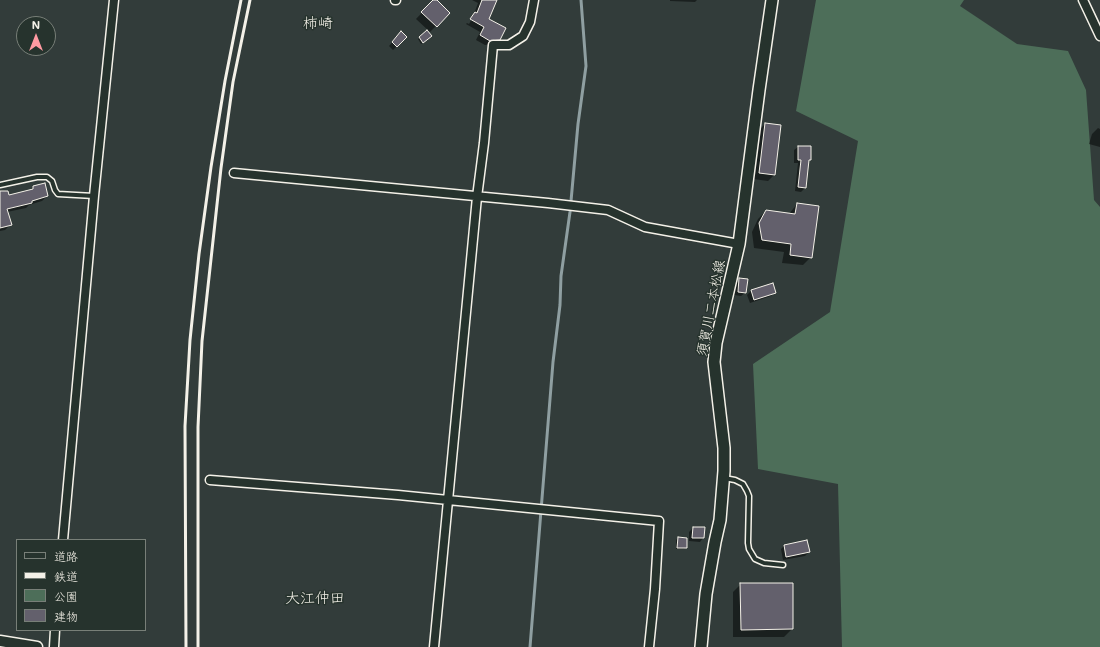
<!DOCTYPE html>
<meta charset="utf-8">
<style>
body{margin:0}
#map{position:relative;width:1100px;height:647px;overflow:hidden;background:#323c3a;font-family:Mali,"Klee One",sans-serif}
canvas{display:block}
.legend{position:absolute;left:16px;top:539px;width:130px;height:92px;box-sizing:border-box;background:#26332d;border:1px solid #787f78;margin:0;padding:5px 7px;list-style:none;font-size:12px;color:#f4f1e8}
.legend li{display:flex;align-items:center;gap:8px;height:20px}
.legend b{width:20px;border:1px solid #787f78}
.north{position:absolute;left:16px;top:16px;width:40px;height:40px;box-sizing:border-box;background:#26332d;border:1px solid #787f78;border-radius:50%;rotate:0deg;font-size:11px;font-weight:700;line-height:16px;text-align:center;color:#f4f1e8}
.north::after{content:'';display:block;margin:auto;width:14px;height:18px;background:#ff9aa2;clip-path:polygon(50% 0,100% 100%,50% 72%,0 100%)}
</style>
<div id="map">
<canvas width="1100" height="647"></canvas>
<ul class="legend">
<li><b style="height:5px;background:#26332d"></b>道路</li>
<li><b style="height:5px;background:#f4f1e8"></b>鉄道</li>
<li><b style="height:11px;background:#4d6e59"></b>公園</li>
<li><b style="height:11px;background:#63606c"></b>建物</li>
</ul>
<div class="north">N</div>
</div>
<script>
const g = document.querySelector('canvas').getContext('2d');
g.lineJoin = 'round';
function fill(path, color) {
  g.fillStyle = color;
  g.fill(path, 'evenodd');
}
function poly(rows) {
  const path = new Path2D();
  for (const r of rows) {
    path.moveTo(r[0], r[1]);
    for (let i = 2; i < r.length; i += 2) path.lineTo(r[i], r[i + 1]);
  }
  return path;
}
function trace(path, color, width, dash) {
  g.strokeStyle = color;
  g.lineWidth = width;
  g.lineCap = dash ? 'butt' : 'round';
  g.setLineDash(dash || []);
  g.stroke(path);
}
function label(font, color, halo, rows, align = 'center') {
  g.font = font + ' Mali,"Klee One",sans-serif';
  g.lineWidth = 3;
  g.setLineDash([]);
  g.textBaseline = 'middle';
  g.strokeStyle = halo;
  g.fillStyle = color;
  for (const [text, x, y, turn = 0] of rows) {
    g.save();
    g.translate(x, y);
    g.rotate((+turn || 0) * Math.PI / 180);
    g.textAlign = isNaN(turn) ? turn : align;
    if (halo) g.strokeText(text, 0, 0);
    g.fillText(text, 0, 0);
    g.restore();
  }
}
fill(poly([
 [816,0,964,0,960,6,1017,44,1068,51,1086,90,1094,200,1100,207,1100,647,842,647,838,484,758,469,753,364,830,312,858,141,796,111]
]), '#4d6e59');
fill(poly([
 [434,0,449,13,430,32,416,19],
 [472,0,496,0,488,19,499,39,494,44,485,45,476,40,480,32,466,24,467,23,469,24,473,17,471,17,474,14,478,3],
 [670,0,697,0,695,2,670,1],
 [427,32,429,38,421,44,418,39],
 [401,33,406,37,393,50,389,46],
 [765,124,774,175,768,181,753,179,759,130],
 [1098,128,1100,129,1100,147,1089,144,1092,134],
 [798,147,810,159,807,162,805,188,801,192,795,191,798,163,794,163,794,150],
 [33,187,47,196,42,201,29,205,26,208,7,212,10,225,5,230,0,231,0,194,8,196,29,191],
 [797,204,811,257,803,265,782,263,784,252,754,248,752,232,758,219,766,211,789,214],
 [740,280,745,293,741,296,734,295,736,283],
 [772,284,775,292,771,296,750,303,747,295,751,291],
 [693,528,703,538,700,542,689,541,689,532],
 [678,538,686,547,684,549,676,549,676,540],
 [784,546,809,552,805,556,783,560,781,549],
 [741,584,792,629,784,637,733,637,733,592]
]), '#0007');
trace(poly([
 [530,647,553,362,560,305,561,276,570,212,578,124,586,66,581,0]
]), '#8f9fa1', 3);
const building = poly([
 [433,0,437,0,450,13,437,27,421,12,433,0],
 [482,0,497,0,489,19,506,28,500,40,490,41,480,35,484,27,470,19,475,12,477,13,482,0],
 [427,30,432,36,423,43,419,37,427,30],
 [401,31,407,37,397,47,392,42,401,31],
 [765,123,781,125,775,175,759,173,765,123],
 [798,146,811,146,811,160,809,160,806,188,798,187,801,160,798,160,798,146],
 [45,183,48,196,32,201,32,203,7,209,12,225,0,228,0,191,8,191,9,195,33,189,33,186,45,183],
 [797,203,819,206,812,258,790,255,791,244,762,240,759,223,766,210,795,214,797,203],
 [739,278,748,279,746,293,738,292,739,278],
 [773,283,776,293,754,300,751,290,773,283],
 [693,527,705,527,704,538,692,538,693,527],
 [678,537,687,538,687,548,677,548,678,537],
 [807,540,810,552,786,557,784,545,807,540],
 [740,583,793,583,793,629,741,630,740,583]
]);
fill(building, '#63606c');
trace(building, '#f4f1e8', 1);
const service = poly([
 [0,185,37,177,47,177,52,181,55,190,58,194,94,196],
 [724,478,735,480,743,484,747,491,749,496,748,543,749,549,755,559,764,563,783,565]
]);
const minor = poly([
 [395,0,396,0],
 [1083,0,1100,36],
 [234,173,548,203,608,210,645,227,739,244],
 [210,480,398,495,659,521,655,589,649,647],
 [63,540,94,196,114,0],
 [54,647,55,630],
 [434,647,477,197,484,143,493,45,509,45,523,36,530,22,534,0]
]);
const tertiary = poly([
 [0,641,37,647]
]);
const secondary = poly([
 [701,647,706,594,715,542,720,520,724,471,724,448,714,362,716,343,739,244,759,90,772,0]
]);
trace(service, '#f4f1e8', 7);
trace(minor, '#f4f1e8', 11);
trace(tertiary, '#f4f1e8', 13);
trace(secondary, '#f4f1e8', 14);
trace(service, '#26332d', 4);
trace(minor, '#26332d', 8);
trace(tertiary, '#26332d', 10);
trace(secondary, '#26332d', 11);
trace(poly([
 [186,647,185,426,190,340,199,254,211,167,225,81,241,0],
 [198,647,198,427,202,341,221,168,233,82,250,0]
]), '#f4f1e8', 3);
label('14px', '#f4f1e8', '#26332d', [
 ["須賀川二本松線",711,308,-79]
]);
label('15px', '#f4f1e8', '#26332d', [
 ["柿崎",318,23],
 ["大江仲田",315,598]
]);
</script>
